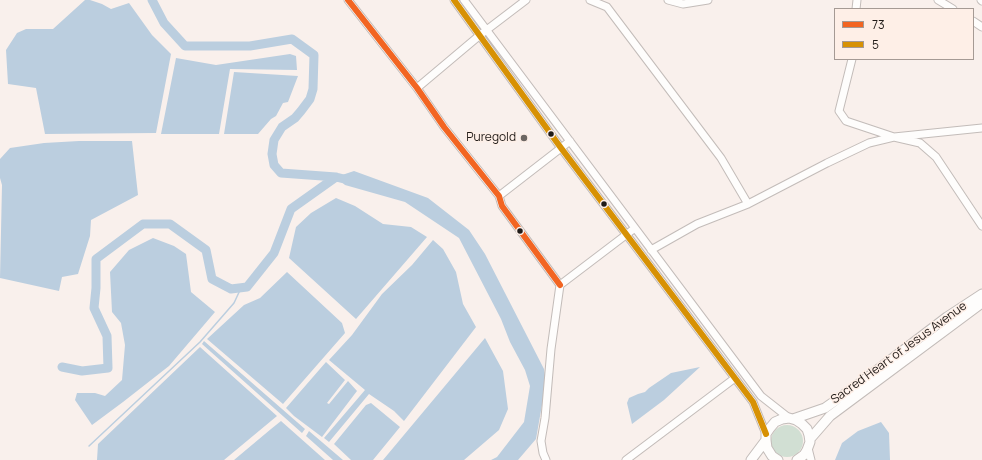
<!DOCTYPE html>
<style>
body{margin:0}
#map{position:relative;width:982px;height:460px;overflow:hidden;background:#f9f0ec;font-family:Manrope,sans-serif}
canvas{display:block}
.legend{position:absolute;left:834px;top:8px;width:140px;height:52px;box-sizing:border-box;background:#feefe7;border:1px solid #a59a94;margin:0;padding:5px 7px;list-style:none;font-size:12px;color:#201b18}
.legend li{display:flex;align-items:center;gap:8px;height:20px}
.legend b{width:20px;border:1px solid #a59a94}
</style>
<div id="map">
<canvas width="982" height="460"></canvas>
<ul class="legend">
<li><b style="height:5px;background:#f26522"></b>73</li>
<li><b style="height:5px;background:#d79104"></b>5</li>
</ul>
</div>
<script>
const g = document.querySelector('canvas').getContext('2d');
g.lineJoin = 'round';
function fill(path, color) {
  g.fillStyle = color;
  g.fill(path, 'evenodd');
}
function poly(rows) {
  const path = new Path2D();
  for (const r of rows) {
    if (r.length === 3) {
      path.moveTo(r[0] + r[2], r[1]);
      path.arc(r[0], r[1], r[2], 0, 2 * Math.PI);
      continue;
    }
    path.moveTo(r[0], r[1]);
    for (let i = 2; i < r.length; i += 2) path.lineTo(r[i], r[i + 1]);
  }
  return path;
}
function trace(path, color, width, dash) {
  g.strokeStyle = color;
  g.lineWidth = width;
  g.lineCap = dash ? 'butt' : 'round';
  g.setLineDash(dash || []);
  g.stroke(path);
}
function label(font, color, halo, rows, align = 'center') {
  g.font = font + ' Manrope,sans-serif';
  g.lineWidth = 3;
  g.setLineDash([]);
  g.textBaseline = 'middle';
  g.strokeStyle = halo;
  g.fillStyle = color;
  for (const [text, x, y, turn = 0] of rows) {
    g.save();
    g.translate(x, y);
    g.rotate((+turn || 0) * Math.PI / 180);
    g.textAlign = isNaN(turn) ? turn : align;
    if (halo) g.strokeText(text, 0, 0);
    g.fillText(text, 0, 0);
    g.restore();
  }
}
fill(poly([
 [787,441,16]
]), '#d1dfd3');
fill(poly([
 [85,0,90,0,102,4,111,9,129,3,152,35,171,54,156,133,45,134,36,88,8,84,6,50,17,33,26,29,53,29],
 [290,54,296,56,297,70,230,69,219,134,161,134,176,58,216,65],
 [234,72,298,76,288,102,283,103,276,116,271,119,258,134,224,134],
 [79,141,132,141,138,195,91,220,90,236,78,274,62,277,59,291,0,278,2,185,0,178,0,159,10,148,44,143],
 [354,171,428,198,469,230,485,254,544,369,546,382,536,439,518,460,491,460,497,457,524,422,530,386,525,370,510,342,501,319,459,238,405,202,345,185,336,177],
 [336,198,355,206,383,224,411,227,427,237,356,319,289,258,296,227,311,213],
 [153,238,174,246,186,254,191,292,215,312,169,366,123,402,92,425,75,400,77,393,95,393,105,396,122,380,125,345,121,323,112,312,110,272,129,250],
 [433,240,443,249,456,272,463,304,476,327,404,421,394,411,369,394,329,442,324,438,365,390,329,360,352,335,382,294,412,265],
 [287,272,342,323,345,333,283,404,207,339,244,305,260,298],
 [485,338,503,371,508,409,499,430,464,460,383,460],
 [204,341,305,429,302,433,202,344],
 [200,347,277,416,224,460,97,460,98,444],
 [326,362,345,380,327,403,329,404,348,381,357,391,322,437,294,416,286,408],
 [700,367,664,400,632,424,627,403,629,398,638,394,645,392,649,388,671,373],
 [371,403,400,427,373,460,351,460,334,444,366,405],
 [281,421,325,460,234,460,271,429],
 [881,422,889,433,890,460,835,460,842,443,858,431],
 [309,431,343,460,333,460,306,436]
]), '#bbcedf');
trace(poly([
 [89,446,200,342,234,303,241,288]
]), '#bbcedf', 1.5);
trace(poly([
 [152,0,164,23,185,46,250,46,292,39,314,55,313,89,310,99,301,111,295,118,282,127,274,140,272,154,274,165,281,173,336,177,348,180],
 [62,367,82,371,108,368,107,336,94,308,96,288,96,259,143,224,170,224,206,250,212,279,231,289,247,287,274,253,291,209,336,177]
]), '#bbcedf', 9);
const minor = poly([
 [348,0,417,88,444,127,499,196,502,206,560,285],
 [454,0,561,148,753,402,766,434],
 [464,0,761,396,789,418],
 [590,0,607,7,721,158,748,204],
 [668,0,683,4,708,0],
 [938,0,953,9],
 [981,0,982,1],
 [856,9,857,0],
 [973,21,982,27],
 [852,59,839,111,846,121,894,137,982,128],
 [417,88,480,35,526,0],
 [499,196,570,141],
 [651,250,697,224,748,204,827,163,869,143,894,137,920,143,936,157,982,226],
 [808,448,811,460],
 [546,460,543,453,541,441,545,418,551,349,560,285,635,228],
 [626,460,735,378]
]);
const major = poly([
 [793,419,825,408,859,384,947,317,982,294],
 [810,439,830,416,982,303],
 [751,460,766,440],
 [778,460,772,456,767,448,766,440,766,434,770,428,775,422,782,419,789,418,796,420,802,424,807,429,809,435,810,442,807,450,804,455,797,460]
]);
trace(minor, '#c3bcb9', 9);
trace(major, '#c3bcb9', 11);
trace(minor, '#fefdfc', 7);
trace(major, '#fefdfc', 9);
trace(poly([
 [348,0,417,88,444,127,499,196,502,206,560,285]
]), '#f26522', 6);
trace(poly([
 [454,0,561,148,753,402,766,434]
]), '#d79104', 6);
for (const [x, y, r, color] of [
 [551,134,3.5,"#201b18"],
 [524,138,4,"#6c6662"],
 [604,204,3.5,"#201b18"],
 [520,231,3.5,"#201b18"]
]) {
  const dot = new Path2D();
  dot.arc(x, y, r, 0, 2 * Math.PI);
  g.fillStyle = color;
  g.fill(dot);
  trace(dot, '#feefe7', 1.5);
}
label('12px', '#201b18', '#feefe7', [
 ["Puregold",516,138]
], 'right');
label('12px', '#201b18', '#feefe7', [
 ["Sacred Heart of Jesus Avenue",899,353,-36]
]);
</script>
